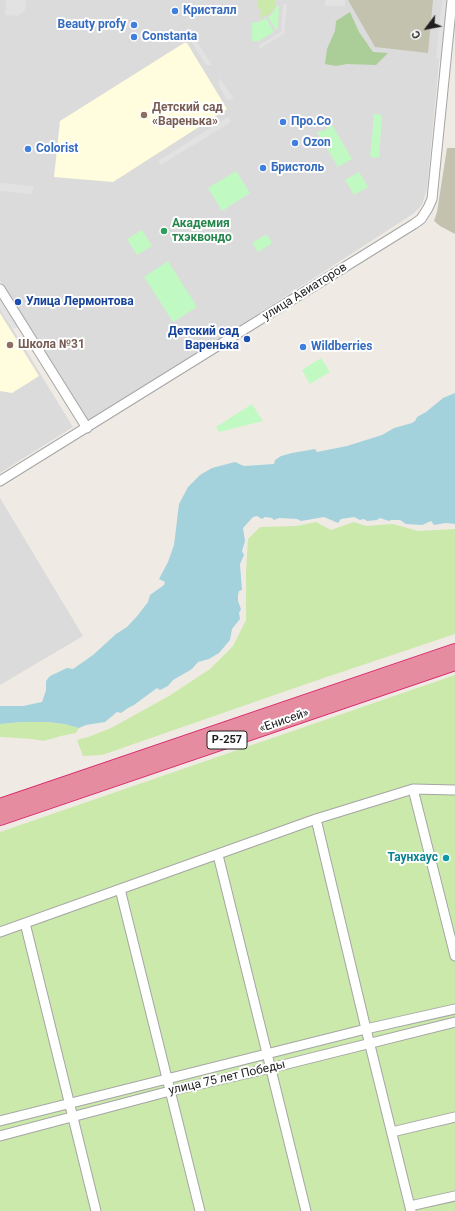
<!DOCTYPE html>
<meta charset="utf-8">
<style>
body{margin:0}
#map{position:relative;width:455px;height:1211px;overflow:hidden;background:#efebe4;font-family:Roboto,sans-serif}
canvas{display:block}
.north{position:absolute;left:407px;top:8px;width:40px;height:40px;-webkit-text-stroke:3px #fff;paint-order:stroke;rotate:238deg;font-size:11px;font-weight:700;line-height:16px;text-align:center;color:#1e1e1e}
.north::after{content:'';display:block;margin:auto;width:14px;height:18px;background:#1e1e1e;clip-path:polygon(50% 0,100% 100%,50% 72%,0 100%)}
</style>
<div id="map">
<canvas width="455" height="1211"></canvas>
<div class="north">С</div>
</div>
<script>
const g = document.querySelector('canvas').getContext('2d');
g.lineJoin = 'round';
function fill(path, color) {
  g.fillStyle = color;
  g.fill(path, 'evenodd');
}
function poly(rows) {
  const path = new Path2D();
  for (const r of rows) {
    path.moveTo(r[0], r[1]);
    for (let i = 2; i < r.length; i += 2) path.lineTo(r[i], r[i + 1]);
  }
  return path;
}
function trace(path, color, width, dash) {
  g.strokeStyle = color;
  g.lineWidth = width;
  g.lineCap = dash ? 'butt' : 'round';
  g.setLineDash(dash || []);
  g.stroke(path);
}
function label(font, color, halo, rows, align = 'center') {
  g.font = font + ' Roboto,sans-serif';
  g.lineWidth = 4;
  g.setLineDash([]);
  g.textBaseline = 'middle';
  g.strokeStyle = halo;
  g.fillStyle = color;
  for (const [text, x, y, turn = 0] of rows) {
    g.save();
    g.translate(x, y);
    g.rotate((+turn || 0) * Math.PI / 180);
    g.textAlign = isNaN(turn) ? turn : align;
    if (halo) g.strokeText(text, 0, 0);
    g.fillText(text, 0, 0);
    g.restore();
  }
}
fill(poly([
 [0,0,445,0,427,188,422,205,413,214,88,424,0,281],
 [0,308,73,427,0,473],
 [0,498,83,636,0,685]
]), '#dcdbdb');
fill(poly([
 [184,43,187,43,227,109,113,182,54,177,60,121],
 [0,313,39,376,12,393,0,391]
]), '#fffddd');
fill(poly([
 [348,0,433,0,428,53,375,47],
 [447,148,455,148,455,234,440,226,434,221,437,212]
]), '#c3c2af');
fill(poly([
 [258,0,275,0,276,6,270,14,260,18,261,9,257,8],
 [316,522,331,530,354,522,366,526,393,524,418,531,455,529,455,634,312,682,102,755,83,756,77,740,88,737,111,728,169,696,210,669,233,646,246,620,246,572,248,539,260,527,296,526],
 [455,675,455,1211,0,1211,0,832],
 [22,722,48,722,64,724,79,728,76,733,61,736,44,741,32,739,0,737,0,724]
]), '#cbe9aa');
fill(poly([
 [350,12,359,32,373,52,388,53,376,65,347,64,336,66,325,64,327,49,335,31,336,21]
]), '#abce99');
fill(poly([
 [277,6,279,6,278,27,276,30,268,17,271,15],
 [266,18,274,32,259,41,252,41,252,22,256,23],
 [374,114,382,115,379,158,370,157],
 [329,125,332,125,352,159,338,167,317,132,326,130],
 [236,171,250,193,222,211,208,188],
 [359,172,368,187,354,195,345,180],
 [142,230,152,246,137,255,127,239],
 [265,235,268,236,271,241,271,244,258,252,252,243],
 [168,261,197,307,173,322,144,277],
 [321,358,330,372,310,384,302,370],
 [252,404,263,421,219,432,216,427]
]), '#c1f9c3');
fill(poly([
 [6,0,26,0,25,11,18,16,5,15],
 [325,0,345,0,345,6,325,6],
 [442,0,447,0,441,61,436,58],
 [283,4,287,4,284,34,259,49,259,45,281,32],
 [192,34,212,65,206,65,190,40,192,37],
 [220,78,234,99,227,100,218,84],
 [228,117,231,122,161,165,158,161],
 [0,183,34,186,31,194,0,191],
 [0,297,20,328,13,328,0,307]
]), '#e2e2e2');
fill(poly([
 [455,393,455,524,446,523,434,525,431,521,422,525,406,524,400,520,391,520,389,521,380,518,377,520,367,521,364,519,360,520,354,517,341,519,338,523,324,517,301,521,297,519,279,518,274,520,272,518,265,517,262,519,257,516,253,517,243,528,245,541,242,551,244,555,240,564,242,590,239,591,238,595,238,601,241,609,239,613,240,619,232,629,230,640,219,653,209,659,198,662,192,669,173,680,168,686,160,690,157,688,134,705,128,708,121,713,117,712,105,722,86,725,79,728,64,724,48,722,22,722,0,724,0,706,23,706,42,702,46,690,46,681,50,676,67,668,73,669,93,655,116,634,127,627,138,615,148,602,150,595,164,585,165,582,159,579,168,562,174,545,179,504,188,487,200,475,212,468,235,462,244,466,274,464,275,460,281,456,292,453,315,449,317,452,347,446,382,435,394,428,412,423,415,421,417,417,426,412,443,398]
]), '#a4d2dc');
const minor = poly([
 [0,289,87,428],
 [0,481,414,224,421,219,428,208,432,199,452,0],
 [413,789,455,956],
 [316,819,366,1029,411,1211],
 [218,855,306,1211],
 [120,889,200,1211],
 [25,923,96,1211],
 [0,932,316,819,413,789,455,790],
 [0,1121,366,1029,455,1009],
 [392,1132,455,1117],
 [0,1136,170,1091,271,1068,455,1022],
 [410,1206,455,1196]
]);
const highway = poly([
 [0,806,455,651],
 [0,818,455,663]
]);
trace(minor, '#a5a5a5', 11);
trace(highway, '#d9256a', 16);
trace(minor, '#fff', 9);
trace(highway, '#e68ca0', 14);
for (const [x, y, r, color] of [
 [175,11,4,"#3f7fe0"],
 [134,25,4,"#3f7fe0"],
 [134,37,4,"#3f7fe0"],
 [144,115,4,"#8d6e63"],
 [283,122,4,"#3f7fe0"],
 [295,143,4,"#3f7fe0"],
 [28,149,4,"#3f7fe0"],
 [263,168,4,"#3f7fe0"],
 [164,231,4,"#2e9e5b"],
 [18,302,4,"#1a4fb4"],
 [247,339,4,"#1a4fb4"],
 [10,345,4,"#8d6e63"],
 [303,347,4,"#3f7fe0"],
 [446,858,4,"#0f9aa8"]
]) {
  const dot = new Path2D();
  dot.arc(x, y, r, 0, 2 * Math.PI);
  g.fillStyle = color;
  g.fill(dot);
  trace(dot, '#fff', 1.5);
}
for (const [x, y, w] of [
 [227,740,40]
]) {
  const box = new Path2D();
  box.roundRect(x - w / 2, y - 9, w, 18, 3);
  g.fillStyle = '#fff';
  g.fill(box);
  trace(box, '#1e1e1e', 1);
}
label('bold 11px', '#1e1e1e', null, [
 ["Р-257",227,740]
]);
label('bold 12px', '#366cbe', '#fff', [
 ["Кристалл",183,11],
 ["Beauty profy",126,25,"right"],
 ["Constanta",142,37],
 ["Про.Со",291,122],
 ["Ozon",303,143],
 ["Сolorist",36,149],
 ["Бристоль",271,168],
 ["Wildberries",311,347]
], 'left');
label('bold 12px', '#785e54', '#fff', [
 ["Детский сад",152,108],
 ["«Варенька»",152,122],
 ["Школа №31",18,345]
], 'left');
label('bold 12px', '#27864d', '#fff', [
 ["Академия",172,224],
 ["тхэквондо",172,238]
], 'left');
label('12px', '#1e1e1e', '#fff', [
 ["улица Авиаторов",305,292,-32],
 ["«Енисей»",284,721,-19],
 ["улица 75 лет Победы",227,1078,-13]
]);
label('bold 12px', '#164399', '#fff', [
 ["Улица Лермонтова",26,302],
 ["Детский сад",239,332,"right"],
 ["Варенька",239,346,"right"]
], 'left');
label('bold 12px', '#0d838f', '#fff', [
 ["Таунхаус",438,858]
], 'right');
</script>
